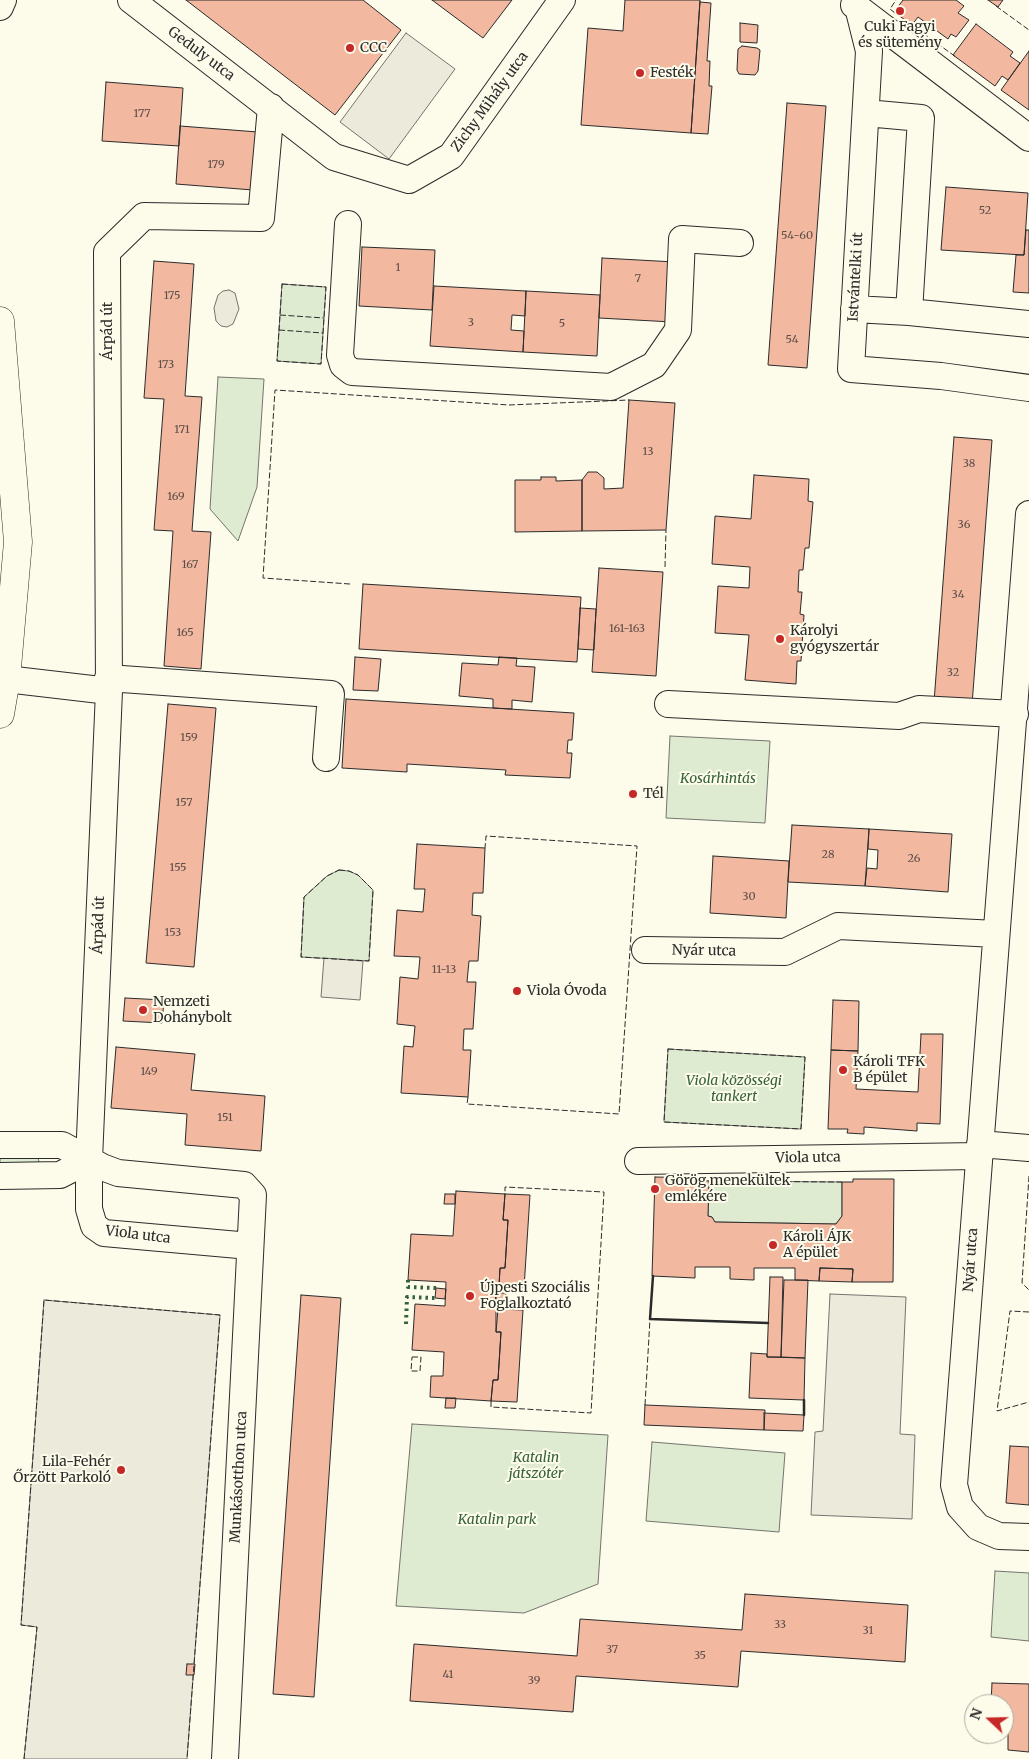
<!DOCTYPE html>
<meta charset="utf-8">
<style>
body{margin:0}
#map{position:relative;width:1029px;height:1759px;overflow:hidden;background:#fdfbea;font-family:Merriweather,serif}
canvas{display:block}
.north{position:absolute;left:964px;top:1694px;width:50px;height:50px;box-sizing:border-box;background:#fdfbea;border:1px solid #a9a89e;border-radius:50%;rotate:291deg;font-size:14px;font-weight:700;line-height:20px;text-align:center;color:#2b2b2b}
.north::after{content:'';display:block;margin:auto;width:18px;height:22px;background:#c62828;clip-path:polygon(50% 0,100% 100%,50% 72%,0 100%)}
</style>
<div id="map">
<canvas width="1029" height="1759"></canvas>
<div class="north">N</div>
</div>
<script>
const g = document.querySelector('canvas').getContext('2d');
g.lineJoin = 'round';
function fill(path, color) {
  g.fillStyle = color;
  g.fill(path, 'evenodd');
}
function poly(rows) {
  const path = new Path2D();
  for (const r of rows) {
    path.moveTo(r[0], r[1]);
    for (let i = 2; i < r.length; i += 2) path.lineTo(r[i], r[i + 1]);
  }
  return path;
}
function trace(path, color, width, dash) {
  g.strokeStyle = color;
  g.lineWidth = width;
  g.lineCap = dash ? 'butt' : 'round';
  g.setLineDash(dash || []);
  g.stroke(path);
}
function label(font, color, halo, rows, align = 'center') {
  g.font = font + ' Merriweather,serif';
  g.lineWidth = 4;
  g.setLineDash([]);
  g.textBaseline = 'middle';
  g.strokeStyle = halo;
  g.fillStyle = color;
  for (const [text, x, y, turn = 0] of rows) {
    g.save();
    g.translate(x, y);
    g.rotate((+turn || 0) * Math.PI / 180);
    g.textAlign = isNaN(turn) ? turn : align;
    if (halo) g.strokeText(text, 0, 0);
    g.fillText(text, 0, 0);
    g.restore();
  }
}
const green = poly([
 [282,284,326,287,321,364,277,361,282,284],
 [218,377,264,379,257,487,238,541,210,509,218,377],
 [670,736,770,741,765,823,666,818,670,736],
 [339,870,349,871,358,875,373,890,369,961,301,957,304,897,327,876,339,870],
 [668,1049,805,1057,801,1129,664,1122,668,1049],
 [3,1157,38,1158,40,1165,0,1169,0,1159,3,1157],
 [709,1181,842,1182,842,1216,836,1224,715,1222,712,1217,708,1216,709,1181],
 [412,1424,608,1435,598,1584,524,1613,396,1606,412,1424],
 [652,1442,785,1453,779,1532,646,1521,652,1442],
 [995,1571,1029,1573,1029,1641,991,1637,995,1571]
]);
fill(green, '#deebd1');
trace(green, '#74746e', 1);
const parking = poly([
 [406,33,455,69,389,159,340,122,406,33],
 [229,290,235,293,239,309,233,324,227,327,221,326,216,321,214,308,218,295,223,291,229,290],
 [324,958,363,961,360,1000,321,997,324,958],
 [830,1294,906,1297,900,1434,915,1435,912,1519,811,1515,815,1432,823,1431,830,1294],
 [44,1300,220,1315,187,1759,24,1759,37,1627,21,1625,44,1300]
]);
fill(parking, '#eceadb');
trace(parking, '#74746e', 1);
const building = poly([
 [186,0,363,0,401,30,335,115,186,0],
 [432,0,512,0,483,38,432,0],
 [625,0,700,0,691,133,581,125,588,28,623,31,625,0],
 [903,0,956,0,964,6,958,13,969,20,956,37,951,34,948,39,918,17,912,25,894,12,903,0],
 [988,0,1003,0,998,7,988,0],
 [700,2,711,3,707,61,710,61,709,86,712,86,708,134,691,133,700,2],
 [740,23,758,25,757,43,740,42,740,23],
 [976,24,1013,52,1010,56,1020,63,1008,80,1002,76,995,86,953,55,976,24],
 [742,46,757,48,760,50,758,71,755,75,739,74,737,70,738,49,742,46],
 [1029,51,1029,110,1001,90,1029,51],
 [106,82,183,88,179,146,102,141,106,82],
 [787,103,826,106,807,368,768,365,787,103],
 [180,126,258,132,253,190,176,184,180,126],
 [946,187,1028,193,1024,255,941,250,946,187],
 [1026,230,1029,230,1029,293,1013,292,1016,255,1024,255,1026,230],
 [362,247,435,250,432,310,359,306,362,247],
 [602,258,675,262,672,322,599,318,602,258],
 [154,261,194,264,185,396,202,397,192,531,211,532,201,669,164,666,173,531,154,530,164,399,144,398,154,261],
 [434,286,526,291,525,316,512,315,511,330,524,331,523,352,430,346,434,286],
 [526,291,600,295,597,356,523,352,526,291],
 [629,400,675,403,666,530,582,531,582,480,588,472,597,472,604,478,604,489,623,488,629,400],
 [954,437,992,440,972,705,934,702,954,437],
 [754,475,809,479,808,501,813,502,809,548,805,548,803,570,799,570,798,592,802,592,800,614,804,615,801,661,797,661,796,684,745,680,749,635,715,633,718,586,749,588,750,567,712,564,715,516,751,519,754,475],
 [541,477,556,477,556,481,582,480,582,531,515,532,515,480,541,480,541,477],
 [599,568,663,572,656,676,592,672,599,568],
 [363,584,581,597,577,662,359,649,363,584],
 [580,608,596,609,594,650,578,649,580,608],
 [355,657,381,659,378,691,353,690,355,657],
 [499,657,517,658,516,666,535,667,532,702,512,700,512,709,493,708,493,699,459,696,462,663,498,665,499,657],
 [346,699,574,713,572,740,568,740,567,753,572,753,570,778,505,775,506,770,407,764,407,772,342,768,346,699],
 [168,704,216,708,194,967,146,963,168,704],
 [792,825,869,829,865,886,788,882,792,825],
 [869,829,952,834,948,892,865,886,867,868,877,869,878,850,868,849,869,829],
 [417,844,485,848,483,893,473,893,472,915,481,916,478,961,469,961,467,982,476,982,473,1029,464,1029,463,1050,471,1050,468,1097,401,1093,404,1046,413,1047,415,1026,397,1024,400,977,418,979,420,957,394,956,397,910,423,912,425,889,414,889,417,844],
 [713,856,789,861,786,918,710,913,713,856],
 [125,998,164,1000,162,1023,123,1021,125,998],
 [833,1000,859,1001,858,1051,831,1050,833,1000],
 [921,1034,943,1034,940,1124,917,1123,917,1131,864,1127,864,1134,847,1133,848,1129,828,1129,831,1050,858,1051,856,1089,918,1092,921,1034],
 [116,1047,195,1054,191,1090,265,1096,261,1151,185,1145,187,1114,111,1108,116,1047],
 [655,1177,698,1178,698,1180,709,1181,708,1216,712,1217,715,1222,836,1224,842,1216,842,1182,853,1182,853,1179,894,1179,893,1282,852,1282,853,1269,820,1268,819,1281,795,1280,795,1268,754,1268,754,1280,730,1279,730,1267,695,1267,695,1278,652,1276,655,1177],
 [456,1191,505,1194,503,1220,508,1220,505,1268,500,1268,499,1286,496,1286,496,1332,501,1332,498,1380,493,1380,491,1401,430,1397,431,1376,443,1376,444,1352,412,1350,415,1304,445,1306,446,1282,408,1280,411,1234,453,1236,456,1191],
 [445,1194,455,1194,455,1204,444,1204,445,1194],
 [505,1194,530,1195,524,1288,499,1286,500,1268,505,1268,508,1220,503,1220,505,1194],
 [820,1268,853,1269,852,1282,819,1281,820,1268],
 [770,1277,783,1277,781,1357,767,1357,770,1277],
 [784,1280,808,1280,805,1358,781,1357,784,1280],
 [436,1288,446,1289,445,1299,435,1298,436,1288],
 [496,1293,506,1293,505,1303,495,1303,496,1293],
 [301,1295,341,1298,314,1697,273,1694,301,1295],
 [498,1309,523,1310,517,1402,491,1401,493,1380,498,1380,501,1332,496,1332,498,1309],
 [751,1353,767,1354,767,1357,805,1358,804,1400,749,1398,751,1353],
 [446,1398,456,1398,455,1408,445,1408,446,1398],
 [645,1405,765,1410,764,1430,644,1425,645,1405],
 [764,1413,804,1415,803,1431,764,1430,764,1413],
 [1010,1446,1029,1447,1029,1505,1006,1503,1010,1446],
 [745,1594,908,1605,905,1662,741,1651,738,1687,576,1676,573,1712,410,1701,414,1644,577,1656,580,1619,742,1630,745,1594],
 [187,1664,195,1664,194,1675,186,1675,187,1664],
 [992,1683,1029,1684,1029,1752,1008,1750,1008,1721,1004,1721,1004,1704,991,1704,992,1683]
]);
fill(building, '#f2b8a0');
trace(building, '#2b2b2b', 1);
const minor = poly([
 [131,0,334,157,409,180,451,156,562,0],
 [854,5,1029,138],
 [0,7,3,0],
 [858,7,869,51,851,369,941,376,1029,388],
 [866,113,921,118,909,312,1029,324],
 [348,224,340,355,343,365,352,372,611,387,654,365,678,330,682,239,740,243],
 [854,309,909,312],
 [1029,514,954,1485,960,1507,978,1527,999,1536,1029,1537],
 [108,678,331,694,326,758],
 [6,679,109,691],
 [668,704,899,716,919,709,1015,714],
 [645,950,785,952,838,926,996,934],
 [980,1144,1029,1148],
 [0,1145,62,1145,102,1167,118,1173,244,1185,253,1195,225,1759],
 [638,1161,979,1156],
 [0,1176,60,1175,89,1160],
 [250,1246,104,1233,94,1226,89,1209,89,1160,109,691,107,252,144,216,261,218,271,107]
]);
const major = poly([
 [0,321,18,542,6,679,0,714]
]);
trace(minor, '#2b2b2b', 28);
trace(major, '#2b2b2b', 29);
trace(minor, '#fdfbea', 26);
trace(major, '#fdfbea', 28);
trace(poly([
 [408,1280,408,1287,436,1288],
 [406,1324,407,1297,435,1298]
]), '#34623c', 4, [2.5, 4]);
trace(poly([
 [996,6,1029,30],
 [895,13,890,9,896,0],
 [909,23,956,57],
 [282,284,326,287,321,364,277,361,282,284],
 [280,315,324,318],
 [279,330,323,333],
 [665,567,666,530],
 [350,584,263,578,275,390,509,405,629,400],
 [339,870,349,871,358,875,373,890,369,961,301,957,304,897,327,876,339,870],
 [668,1049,805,1057,801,1129,664,1122,668,1049],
 [468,1097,467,1104,619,1114,637,846,486,836,485,848],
 [1029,1176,1022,1283,1029,1290],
 [709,1181,842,1182],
 [1029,1312,1010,1311,997,1411,1029,1402],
 [412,1357,421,1357,420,1371,411,1371,412,1357],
 [491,1401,491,1407,591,1413,604,1192,505,1187,505,1194],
 [645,1405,650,1319],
 [24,1759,37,1627,21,1625,44,1300,220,1315,187,1759]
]), '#2b2b2b', 1, [6, 2.5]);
trace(poly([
 [653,1276,650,1319,768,1323],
 [804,1415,804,1400]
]), '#2b2b2b', 2.5);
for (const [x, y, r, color] of [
 [900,11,5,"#c62828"],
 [350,48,5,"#c62828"],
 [640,73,5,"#c62828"],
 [780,639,5,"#c62828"],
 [633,794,5,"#c62828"],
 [517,991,5,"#c62828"],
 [143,1010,5,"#c62828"],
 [843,1070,5,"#c62828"],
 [655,1189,5,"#c62828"],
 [773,1245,5,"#c62828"],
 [470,1296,5,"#c62828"],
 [121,1470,5,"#c62828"]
]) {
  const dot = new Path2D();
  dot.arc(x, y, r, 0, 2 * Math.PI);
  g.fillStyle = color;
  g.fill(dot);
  trace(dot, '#fdfbea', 2);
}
label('11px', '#5d4e48', null, [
 ["177",142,114],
 ["179",216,165],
 ["52",985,211],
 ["54-60",797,236],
 ["1",398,268],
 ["7",638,279],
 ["175",172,296],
 ["3",471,323],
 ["5",562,324],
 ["54",792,340],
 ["173",166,365],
 ["171",182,430],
 ["13",648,452],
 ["38",969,464],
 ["169",176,497],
 ["36",964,525],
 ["167",190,565],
 ["34",958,595],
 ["161-163",627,629],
 ["165",185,633],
 ["32",953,673],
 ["159",189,738],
 ["157",184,803],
 ["28",828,855],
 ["26",914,859],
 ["155",178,868],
 ["30",749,897],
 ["153",173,933],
 ["11-13",444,970],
 ["149",149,1072],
 ["151",225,1118],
 ["33",780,1625],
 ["31",868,1631],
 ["37",612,1650],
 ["35",700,1656],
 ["41",448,1675],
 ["39",534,1681]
]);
label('14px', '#2b2b2b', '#fdfbea', [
 ["Cuki Fagyi",900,27,"center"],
 ["és sütemény",900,43,"center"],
 ["CCC",360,48],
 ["Festék",650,73],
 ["Károlyi",790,631],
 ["gyógyszertár",790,647],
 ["Tél",643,794],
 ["Viola Óvoda",527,991],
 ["Nemzeti",153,1002],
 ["Dohánybolt",153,1018],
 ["Károli TFK",853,1062],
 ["B épület",853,1078],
 ["Görög menekültek",665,1181],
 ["emlékére",665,1197],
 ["Károli ÁJK",783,1237],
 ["A épület",783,1253],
 ["Újpesti Szociális",480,1288],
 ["Foglalkoztató",480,1304],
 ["Lila-Fehér",111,1462,"right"],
 ["Őrzött Parkoló",111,1478,"right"]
], 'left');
label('14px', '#2b2b2b', '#fdfbea', [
 ["Geduly utca",201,54,37],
 ["Zichy Mihály utca",490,102,-54],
 ["Istvántelki út",856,277,-87],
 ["Árpád út",108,331,-90],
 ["Árpád út",99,925,-88],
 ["Nyár utca",704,951,1],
 ["Viola utca",808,1158,-1],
 ["Viola utca",138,1235,7],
 ["Nyár utca",971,1260,-86],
 ["Munkásotthon utca",239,1477,-87]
]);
label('italic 14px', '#34623c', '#fdfbea', [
 ["Kosárhintás",718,779],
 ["Viola közösségi",734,1081],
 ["tankert",734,1097],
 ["Katalin",536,1458],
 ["játszótér",536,1474],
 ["Katalin park",497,1520]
]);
</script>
